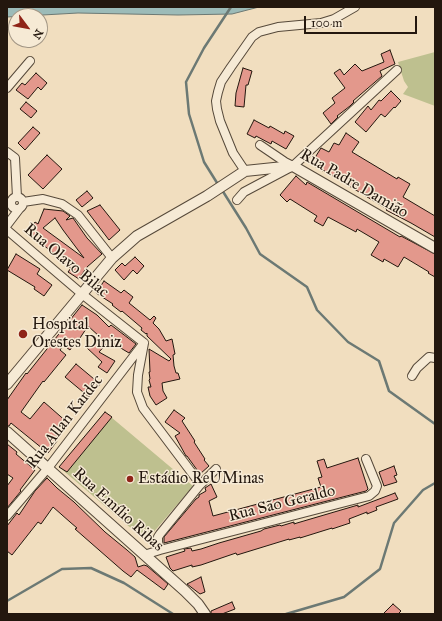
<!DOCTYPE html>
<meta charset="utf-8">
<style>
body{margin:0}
#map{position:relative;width:442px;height:621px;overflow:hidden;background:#f1debf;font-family:"IM FELL Great Primer",serif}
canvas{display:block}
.frame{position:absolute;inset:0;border:8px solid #23170e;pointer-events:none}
.north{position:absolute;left:8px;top:8px;width:40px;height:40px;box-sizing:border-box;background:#f6ead5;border:1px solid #a29685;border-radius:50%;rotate:122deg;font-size:11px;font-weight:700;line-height:16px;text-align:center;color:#23170e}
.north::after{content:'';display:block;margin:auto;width:14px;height:18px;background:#8f2418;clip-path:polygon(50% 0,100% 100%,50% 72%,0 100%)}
.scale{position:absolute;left:304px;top:16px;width:113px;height:18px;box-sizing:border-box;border:2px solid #23170e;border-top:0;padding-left:5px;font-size:12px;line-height:14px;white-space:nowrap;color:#23170e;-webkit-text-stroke:3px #f6ead5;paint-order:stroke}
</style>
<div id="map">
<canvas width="442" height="621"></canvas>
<div class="frame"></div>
<div class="north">N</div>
<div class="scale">100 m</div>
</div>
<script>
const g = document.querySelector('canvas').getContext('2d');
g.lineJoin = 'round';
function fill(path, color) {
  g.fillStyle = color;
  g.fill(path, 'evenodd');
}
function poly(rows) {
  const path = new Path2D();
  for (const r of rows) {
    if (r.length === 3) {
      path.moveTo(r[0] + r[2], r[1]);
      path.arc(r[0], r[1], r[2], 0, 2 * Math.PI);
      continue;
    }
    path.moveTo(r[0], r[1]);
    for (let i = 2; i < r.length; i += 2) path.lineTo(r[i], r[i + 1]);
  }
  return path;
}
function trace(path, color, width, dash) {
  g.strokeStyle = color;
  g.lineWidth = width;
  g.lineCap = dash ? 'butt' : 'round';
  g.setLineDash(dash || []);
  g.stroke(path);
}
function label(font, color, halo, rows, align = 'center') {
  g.font = font + ' "IM FELL Great Primer",serif';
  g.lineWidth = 3;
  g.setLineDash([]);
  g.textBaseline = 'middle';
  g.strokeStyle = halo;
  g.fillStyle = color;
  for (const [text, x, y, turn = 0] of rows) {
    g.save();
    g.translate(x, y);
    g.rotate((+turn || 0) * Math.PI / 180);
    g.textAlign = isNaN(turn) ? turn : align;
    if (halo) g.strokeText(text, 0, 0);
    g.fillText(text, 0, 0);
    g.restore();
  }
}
fill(poly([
 [435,52,435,106,403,94,408,87,404,81,398,62],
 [105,412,193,486,146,541,59,467]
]), '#bec08f');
const water = poly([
 [7,7,259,7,232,14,178,15,78,13,7,17,7,7]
]);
fill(water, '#9cbbb8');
trace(water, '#6c7974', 1);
trace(poly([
 [219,186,204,162,189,114,186,82,204,48,231,7],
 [222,190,246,228,260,254,307,287,317,310,348,342,379,361,389,391,435,424],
 [7,601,62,569,91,568,124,583,173,614],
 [286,614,344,597,380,569,394,523,423,490,435,483]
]), '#6c7974', 2.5);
const building = poly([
 [390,50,395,64,380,71,382,76,353,101,354,102,350,106,337,116,338,117,331,124,323,113,335,103,332,98,345,88,334,73,340,69,344,75,355,64,362,71,384,62,381,54,390,50],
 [243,68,252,71,248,85,246,85,244,107,235,106,236,93,243,68],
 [36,73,47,83,41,90,38,87,28,99,16,90,22,83,25,85,36,73],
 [391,91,401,101,395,108,394,107,385,117,381,114,366,132,355,122,368,106,371,110,379,100,381,101,391,91],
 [26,102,37,111,31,118,20,109,26,102],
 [254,120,269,128,270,126,284,134,285,131,294,136,286,149,272,141,271,144,256,136,255,138,247,134,254,120],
 [33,127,40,133,25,150,18,143,33,127],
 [346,133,359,142,352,152,397,179,398,177,410,184,403,197,435,216,435,237,411,223,386,210,387,209,323,170,323,171,311,164,321,148,329,152,334,143,339,145,346,133],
 [47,155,62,169,43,189,28,175,47,155],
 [296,176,306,185,307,182,400,237,401,236,435,254,435,277,428,273,429,272,404,257,398,267,384,259,383,262,371,255,379,242,357,229,356,232,328,217,323,226,314,221,317,216,290,199,287,202,280,195,296,176],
 [87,191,93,198,82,207,76,200,87,191],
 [100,205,120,230,109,240,87,211,100,205],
 [44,209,63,211,70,216,66,220,73,218,87,238,102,254,87,267,79,279,68,272,71,268,56,257,57,256,42,244,32,237,31,238,32,237,27,234,35,222,38,224,44,209],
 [55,218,63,230,84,258,43,228,55,218],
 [16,254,40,269,37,274,52,285,44,296,34,289,35,287,7,270,16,254],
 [135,257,144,266,137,274,133,270,124,280,115,270,122,263,125,266,135,257],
 [104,281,121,293,124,290,133,297,129,303,150,320,154,316,156,318,153,323,159,329,166,341,172,339,175,354,173,355,174,366,176,373,178,373,180,379,162,383,163,391,167,398,156,405,150,396,148,387,151,387,149,380,150,379,149,372,150,372,149,349,169,361,171,359,147,336,147,333,146,334,141,330,142,328,122,311,121,312,112,305,113,304,96,293,104,281],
 [82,305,97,315,109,327,111,325,136,344,129,353,109,341,99,352,115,361,107,373,98,367,102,362,86,347,88,344,91,347,100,337,88,326,76,344,75,343,70,350,63,345,60,350,66,355,44,382,43,381,21,412,30,419,44,402,68,423,54,439,57,441,48,453,11,423,9,426,7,426,7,400,26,373,27,374,82,305],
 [76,364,100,384,89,397,65,377,76,364],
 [174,410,185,418,182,421,195,441,194,442,205,459,204,460,209,466,200,474,187,456,186,456,175,436,180,433,165,422,174,410],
 [105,412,112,417,67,472,59,467,105,412],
 [7,444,17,452,16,454,35,470,20,490,21,491,7,508,7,486,13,478,7,474,7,444],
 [358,458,368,489,366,491,164,543,164,537,196,499,199,497,199,495,206,491,205,488,211,484,217,497,209,501,213,516,321,487,318,478,322,477,317,461,324,459,327,468,358,458],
 [394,466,397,475,394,476,397,482,384,486,379,472,394,466],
 [47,478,57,488,74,502,105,532,127,550,135,557,138,567,144,565,147,566,168,584,164,590,137,570,131,577,123,571,75,529,77,528,70,522,53,507,41,524,38,522,12,555,7,551,7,526,17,513,19,515,35,491,47,478],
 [395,493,398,499,376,507,377,510,367,514,367,512,349,519,350,523,332,529,332,528,300,538,300,537,289,540,289,539,237,555,236,553,201,565,192,567,192,565,173,571,170,568,166,557,185,551,184,549,191,548,192,551,201,549,219,543,261,531,264,529,280,525,281,526,294,522,294,524,297,523,358,505,358,507,395,493],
 [201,577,205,592,200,594,187,584,201,577],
 [232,602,235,609,222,614,211,614,211,611,232,602],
 [393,604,401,611,398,614,383,614,393,604]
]);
fill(building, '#e3988c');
trace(building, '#23170e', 1);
const minor = poly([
 [7,88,30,61],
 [260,145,285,162,293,166],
 [7,152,15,158,17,197],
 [245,171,233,153,220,121,217,109,216,101,218,92,221,82,231,67,252,37,259,32,278,27,321,23,334,19,355,7],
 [17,203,6],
 [237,200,244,192,293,166,397,70],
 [23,202,43,199,62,204,78,215,112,258],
 [7,225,20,208],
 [7,230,82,294,144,343],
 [144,343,138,375,137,392,143,408,198,481,199,486,160,534,158,537,158,542,160,550,144,555],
 [412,376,417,368,429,357,435,358],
 [199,486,216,469],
 [7,516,48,468,143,344],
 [160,550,369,496,375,491,377,486,366,459]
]);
const tertiary = poly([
 [7,384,112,258,137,236,207,196,245,171,293,166,435,248],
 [7,432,185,591,198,604,205,614]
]);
trace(minor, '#56493a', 10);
trace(tertiary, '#56493a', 12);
trace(minor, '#f6ead5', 8);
trace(tertiary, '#f6ead5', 10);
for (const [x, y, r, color] of [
 [23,334,5,"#8f2418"],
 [130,479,4,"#8f2418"]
]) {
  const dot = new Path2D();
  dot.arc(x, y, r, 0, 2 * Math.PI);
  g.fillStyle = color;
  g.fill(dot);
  trace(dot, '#f6ead5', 1.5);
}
label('16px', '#23170e', '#f6ead5', [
 ["Rua Padre Damião",354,184,30],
 ["Rua Olavo Bilac",66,261,40],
 ["Rua Allan Kardec",65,422,-52],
 ["Rua São Geraldo",282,504,-14],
 ["Rua Emílio Ribas",118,510,42]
]);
label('16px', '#23170e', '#f6ead5', [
 ["Hospital",32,325],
 ["Orestes Diniz",32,343],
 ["Estádio ReUMinas",138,479]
], 'left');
</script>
